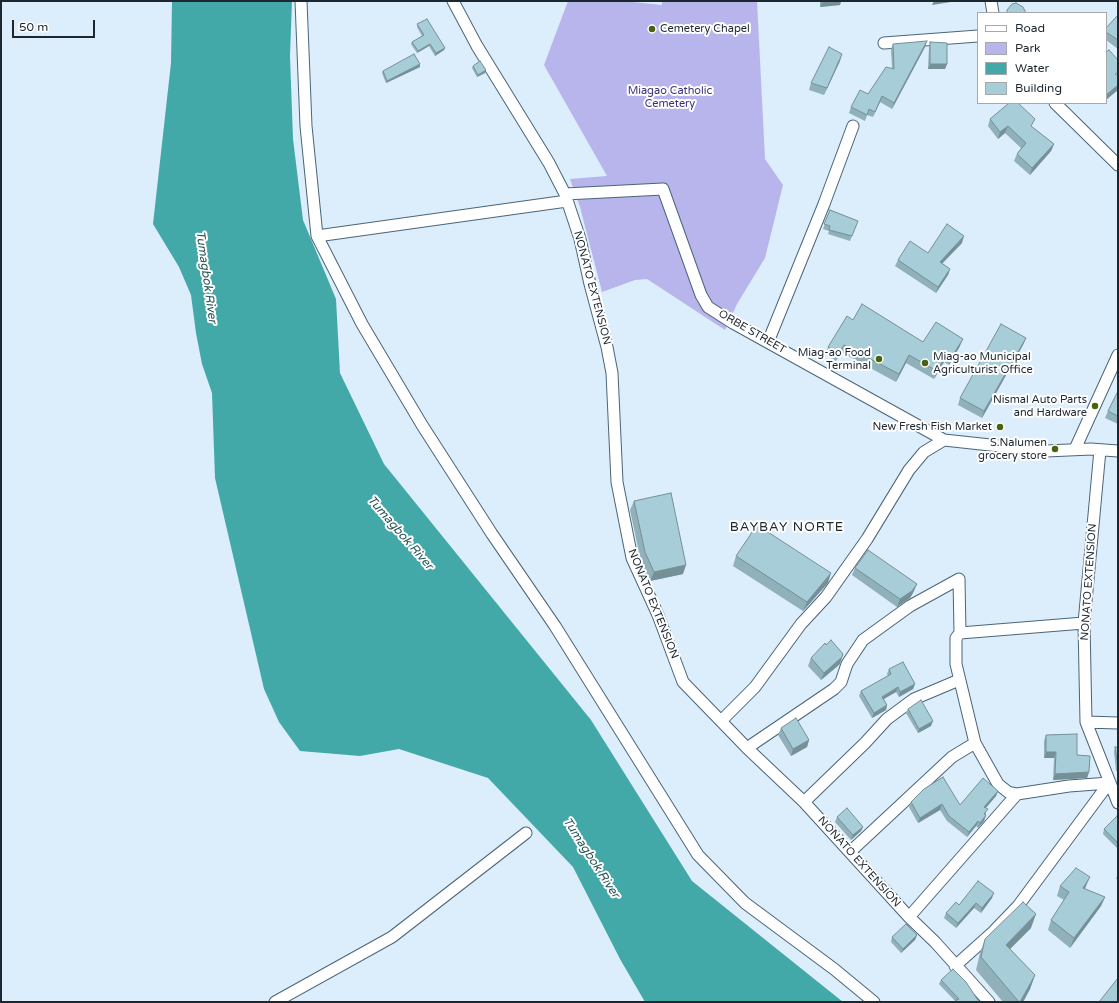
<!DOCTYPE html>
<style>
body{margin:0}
#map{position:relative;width:1119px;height:1003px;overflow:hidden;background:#dcedfb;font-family:"Varela Round",sans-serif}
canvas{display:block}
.frame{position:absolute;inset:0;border:2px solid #1d2730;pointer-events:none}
.legend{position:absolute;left:977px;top:12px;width:130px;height:92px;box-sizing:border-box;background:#fff;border:1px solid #a5a9ac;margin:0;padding:5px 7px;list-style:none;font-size:12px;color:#1d2730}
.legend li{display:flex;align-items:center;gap:8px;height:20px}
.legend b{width:20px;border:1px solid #a5a9ac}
.scale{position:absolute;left:12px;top:20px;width:83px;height:18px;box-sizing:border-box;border:2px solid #1d2730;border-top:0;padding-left:5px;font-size:12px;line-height:14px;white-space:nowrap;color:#1d2730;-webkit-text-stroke:3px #fff;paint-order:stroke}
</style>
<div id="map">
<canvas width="1119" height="1003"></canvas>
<div class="frame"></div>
<ul class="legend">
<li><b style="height:5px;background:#fff"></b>Road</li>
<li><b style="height:11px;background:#b7b5ec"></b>Park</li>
<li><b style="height:11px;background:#43a9a8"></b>Water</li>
<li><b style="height:11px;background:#a7cdd8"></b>Building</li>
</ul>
<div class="scale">50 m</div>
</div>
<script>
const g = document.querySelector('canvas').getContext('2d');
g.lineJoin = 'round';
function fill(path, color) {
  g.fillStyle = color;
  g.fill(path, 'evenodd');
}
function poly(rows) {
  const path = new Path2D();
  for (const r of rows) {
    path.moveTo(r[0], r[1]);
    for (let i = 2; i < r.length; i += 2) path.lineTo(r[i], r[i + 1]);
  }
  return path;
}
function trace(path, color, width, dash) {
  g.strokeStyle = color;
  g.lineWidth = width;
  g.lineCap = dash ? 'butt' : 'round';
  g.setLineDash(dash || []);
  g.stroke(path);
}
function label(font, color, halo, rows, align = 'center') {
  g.font = font + ' "Varela Round",sans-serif';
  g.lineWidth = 4;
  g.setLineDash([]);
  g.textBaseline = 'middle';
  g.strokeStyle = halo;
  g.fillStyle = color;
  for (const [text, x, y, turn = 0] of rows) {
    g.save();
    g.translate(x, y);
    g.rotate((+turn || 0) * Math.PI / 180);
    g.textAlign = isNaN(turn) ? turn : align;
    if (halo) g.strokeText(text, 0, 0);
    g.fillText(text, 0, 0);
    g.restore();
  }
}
fill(poly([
 [568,1,623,1,662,5,662,1,757,1,765,159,783,185,765,258,737,304,725,330,647,279,635,280,602,292,580,207,570,179,607,176,544,65]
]), '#b7b5ec');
fill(poly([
 [172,1,292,1,290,56,293,139,303,220,336,299,340,373,384,464,591,720,692,881,843,1002,645,1002,620,959,573,867,488,778,399,749,360,756,300,751,279,722,264,689,215,478,212,393,202,364,196,333,191,295,179,267,153,224,171,63]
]), '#43a9a8');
const minor = poly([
 [301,1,306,126,317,236,362,324,422,425,492,534,555,626,698,855,745,903,834,969,874,1002],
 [453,1,477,46,549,163,565,194,580,239,590,284,607,347,612,373,617,482,632,558,658,615,683,682,747,748,804,802,909,917,935,942,989,1002],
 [991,1,993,13],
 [884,43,978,36],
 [1055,103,1118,165],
 [565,194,663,189,701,295,708,307,733,323,944,440,1046,451,1091,449,1118,451],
 [317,236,567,201],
 [768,342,824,204,853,126],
 [1075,449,1118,355],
 [1100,450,1084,623,1086,722,1118,803],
 [1084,623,960,633,956,638,956,664,975,743,998,784,1008,792,1017,794,1069,786,1109,783],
 [722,720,755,687,801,624,826,597,867,539,909,470,924,452,944,440],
 [1086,722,1118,723],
 [747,748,834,689,841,682,847,664,863,640,910,606,959,579,960,633],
 [804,802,865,743,887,719,914,699,959,680],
 [850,852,952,757,975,743],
 [909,917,1017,794],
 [955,966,993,932,1018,906,1109,783],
 [275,1002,392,937,526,833]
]);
trace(minor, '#4b6578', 13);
trace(minor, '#fff', 11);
fill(poly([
 [820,1,841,1,840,5,820,7],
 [1118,15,1118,49,1106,40,1106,28],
 [417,24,445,48,444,50,435,56,429,46,417,53,411,44,412,42,422,36,417,27],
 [930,42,947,64,945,69,928,69,929,47],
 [893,44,925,47,892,109,880,102,873,117,867,115,865,121,849,113,851,107,868,94,892,68,891,49],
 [840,61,824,95,809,90,811,83],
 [473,66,485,73,477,77,472,68],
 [420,67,386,83,382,73,383,71],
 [990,119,1032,127,1054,144,1051,151,1030,175,1014,161,1017,154,1021,148,1005,133,998,139,988,126],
 [830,210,858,221,850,241,828,234,829,231,823,229],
 [962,243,942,263,950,269,948,275,936,293,895,266,898,260,928,253],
 [853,320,923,342,960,346,949,365,944,362,934,379,906,363,896,382,841,352,836,361,826,354,828,347],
 [1026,338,1023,345,982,418,958,405,960,398],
 [1118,391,1118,424,1105,418,1108,411],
 [634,501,683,574,650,581,641,562,630,510],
 [736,556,828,583,803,611,733,566],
 [855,568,914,591,910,598,897,607,852,575],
 [826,645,843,654,840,664,821,680,808,666,811,658],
 [889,669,915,684,913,689,899,697,896,692,884,699,887,705,886,710,872,718,859,696,861,691,888,676,887,674],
 [908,709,931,726,918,733,906,713],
 [781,728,809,740,807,747,791,756,778,735],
 [1046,735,1077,755,1089,772,1087,778,1053,780,1054,758,1044,758,1044,741],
 [1115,747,1118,747,1118,771,1116,771,1114,752],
 [998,791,996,796,986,808,986,815,984,821,978,828,976,826,967,837,947,821,940,810,918,823,909,807,911,802,960,805],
 [837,817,863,827,861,831,851,840,835,822],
 [1118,817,1118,849,1103,834,1104,829],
 [1118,873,1118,879,1116,879],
 [1060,886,1086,886,1085,889,1105,897,1101,906,1070,948,1048,930,1051,920,1064,900,1057,896],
 [992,898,981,913,974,908,956,928,944,918,946,913,959,905],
 [1031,928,1010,949,1035,975,1030,989,1023,1002,1003,1002,976,970,980,953,985,939],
 [917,935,915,940,901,953,891,942,892,937],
 [941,980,979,1002,956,1002,939,984]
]), '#90b0ba');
fill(poly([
 [835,1,841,1,840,5,820,7,822,3],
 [934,1,952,1,951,2,932,5],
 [927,41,925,47,892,109,894,103],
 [430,44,429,46,417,53,418,51],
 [445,48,444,50,435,56,436,53],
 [842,54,840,61,824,95,827,88],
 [420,64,420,67,386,83,387,81],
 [930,64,947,64,945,69,928,69],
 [486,70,485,73,477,77,478,75],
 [1118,85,1118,90,1106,100,1106,95],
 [882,96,880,102,873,117,875,112],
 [1008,126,1005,133,998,139,1000,132],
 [1054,144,1051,151,1030,175,1032,168],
 [964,236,962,243,938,268,940,262],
 [950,269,948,275,936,293,938,287],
 [1026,338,1023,345,982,418,984,411],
 [963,339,960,346,949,365,951,358],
 [844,345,841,352,836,361,839,353],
 [909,355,906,363,896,382,899,374],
 [946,355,944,362,934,379,937,371],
 [686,565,683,574,650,581,654,572],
 [831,573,828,583,803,611,807,602],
 [917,584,914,591,910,598,897,607,900,599],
 [842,657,840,664,821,680,824,673],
 [915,684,913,689,899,697,900,692],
 [898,687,896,692,880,701,882,697],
 [887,705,886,710,872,718,874,713],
 [933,721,931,726,918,733,919,729],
 [809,740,807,747,791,756,793,749],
 [1046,752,1056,752,1054,758,1044,758],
 [1089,772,1087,778,1053,780,1055,774],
 [998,791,996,796,982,812,984,807],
 [942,804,940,810,918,823,920,818],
 [986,815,984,821,978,828,980,823],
 [978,821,976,826,967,837,969,832],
 [863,827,861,831,851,840,853,835],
 [1090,877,1086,886,1080,898,1083,888],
 [994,893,992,898,981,913,982,908],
 [1105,897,1101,906,1070,948,1074,938],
 [976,903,974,908,956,928,958,923],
 [1036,914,1031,928,1001,958,1006,945],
 [917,935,915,940,901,953,903,949],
 [1035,975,1030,989,1023,1002,1020,1002]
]), '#759097');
const building = poly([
 [822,1,835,1,822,3,822,1],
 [1016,3,1023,7,1026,13,1007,13,1007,10,1012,4,1016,3],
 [1118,15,1118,40,1106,32,1106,28,1118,15],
 [427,19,445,48,436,53,430,44,418,51,412,42,424,35,417,24,427,19],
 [927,41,894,103,882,96,875,112,869,109,867,115,851,107,860,90,868,94,886,67,894,69,893,44,927,41],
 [930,42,947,43,947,64,930,64,930,42],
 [829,47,842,54,827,88,811,83,829,47],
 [1109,50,1118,60,1118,72,1115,74,1118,76,1118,85,1106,95,1106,52,1109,50],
 [414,54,420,64,387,81,383,71,414,54],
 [480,61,486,70,478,75,473,66,480,61],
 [1009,103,1018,103,1035,119,1031,126,1054,144,1032,168,1017,154,1026,143,1008,126,1000,132,990,119,1009,103],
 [830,210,858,221,852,236,829,230,830,226,824,224,830,210],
 [947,224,964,236,940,262,950,269,938,287,898,260,910,241,928,253,947,224],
 [862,304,923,342,936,322,963,339,951,358,946,355,937,371,909,355,899,374,844,345,839,353,828,347,847,316,853,320,862,304],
 [1001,324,1026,338,984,411,960,398,1001,324],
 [1118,391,1118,416,1108,411,1118,391],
 [671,493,686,565,654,572,645,552,634,501,671,493],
 [757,525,831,573,807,602,736,556,757,525],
 [868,550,917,584,912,591,900,599,855,568,868,550],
 [831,640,843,654,842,657,824,673,811,658,825,643,826,645,831,640],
 [903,662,915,684,900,692,898,687,882,697,887,705,874,713,861,691,891,674,889,669,903,662],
 [921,700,933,721,919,729,908,709,921,700],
 [796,718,809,740,793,749,781,728,796,718],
 [1077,734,1077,755,1090,756,1089,772,1055,774,1056,752,1046,752,1046,735,1077,734],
 [1115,747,1118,747,1118,766,1115,747],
 [943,777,960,805,983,778,998,791,984,807,988,809,984,814,986,815,980,823,978,821,969,832,949,816,942,804,920,818,911,802,924,789,943,777],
 [847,808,863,827,853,835,837,817,847,808],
 [1117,816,1118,817,1118,843,1104,829,1117,816],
 [1076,868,1090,877,1083,888,1105,897,1074,938,1051,920,1069,892,1060,886,1076,868],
 [978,881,994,893,982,908,976,903,958,923,946,913,956,902,959,905,978,881],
 [1023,902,1036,914,1006,945,1035,975,1020,1002,1019,1002,981,957,985,939,1023,902],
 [906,924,917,935,903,949,892,937,906,924],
 [953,969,966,982,979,1002,958,1002,956,1000,959,999,941,980,953,969],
 [1118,978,1118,1002,1099,1002,1118,978]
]);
fill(building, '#a7cdd8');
trace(building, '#759097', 1);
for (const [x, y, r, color] of [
 [652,29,4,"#496210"],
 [879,359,4,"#496210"],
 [925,363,4,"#496210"],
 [1095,406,4,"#496210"],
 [1000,427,4,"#496210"],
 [1055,449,4,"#496210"]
]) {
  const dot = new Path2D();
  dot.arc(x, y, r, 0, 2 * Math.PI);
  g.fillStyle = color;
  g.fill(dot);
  trace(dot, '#fff', 1.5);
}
label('11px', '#1d2730', '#fff', [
 ["Cemetery Chapel",660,29,"left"],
 ["Miag-ao Food",871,353],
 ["Terminal",871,366],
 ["Miag-ao Municipal",933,357,"left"],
 ["Agriculturist Office",933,370,"left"],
 ["Nismal Auto Parts",1087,400],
 ["and Hardware",1087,413],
 ["New Fresh Fish Market",992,427],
 ["S.Nalumen",1047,443],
 ["grocery store",1047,456]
], 'right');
label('11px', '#3e317c', '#fff', [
 ["Miagao Catholic",670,91],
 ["Cemetery",670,104]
]);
label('11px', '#1d2730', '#fff', [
 ["NONATO EXTENSION",592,288,75],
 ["ORBE STREET",752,332,30],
 ["NONATO EXTENSION",1089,582,-86],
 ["NONATO EXTENSION",653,604,68],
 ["NONATO EXTENSION",859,862,48]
]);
label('italic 12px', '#285454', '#fff', [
 ["Tumagbok River",206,277,82],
 ["Tumagbok River",400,533,49],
 ["Tumagbok River",591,858,57]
]);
g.letterSpacing = '1px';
label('13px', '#1d2730', '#fff', [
 ["BAYBAY NORTE",787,528]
]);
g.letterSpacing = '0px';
</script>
